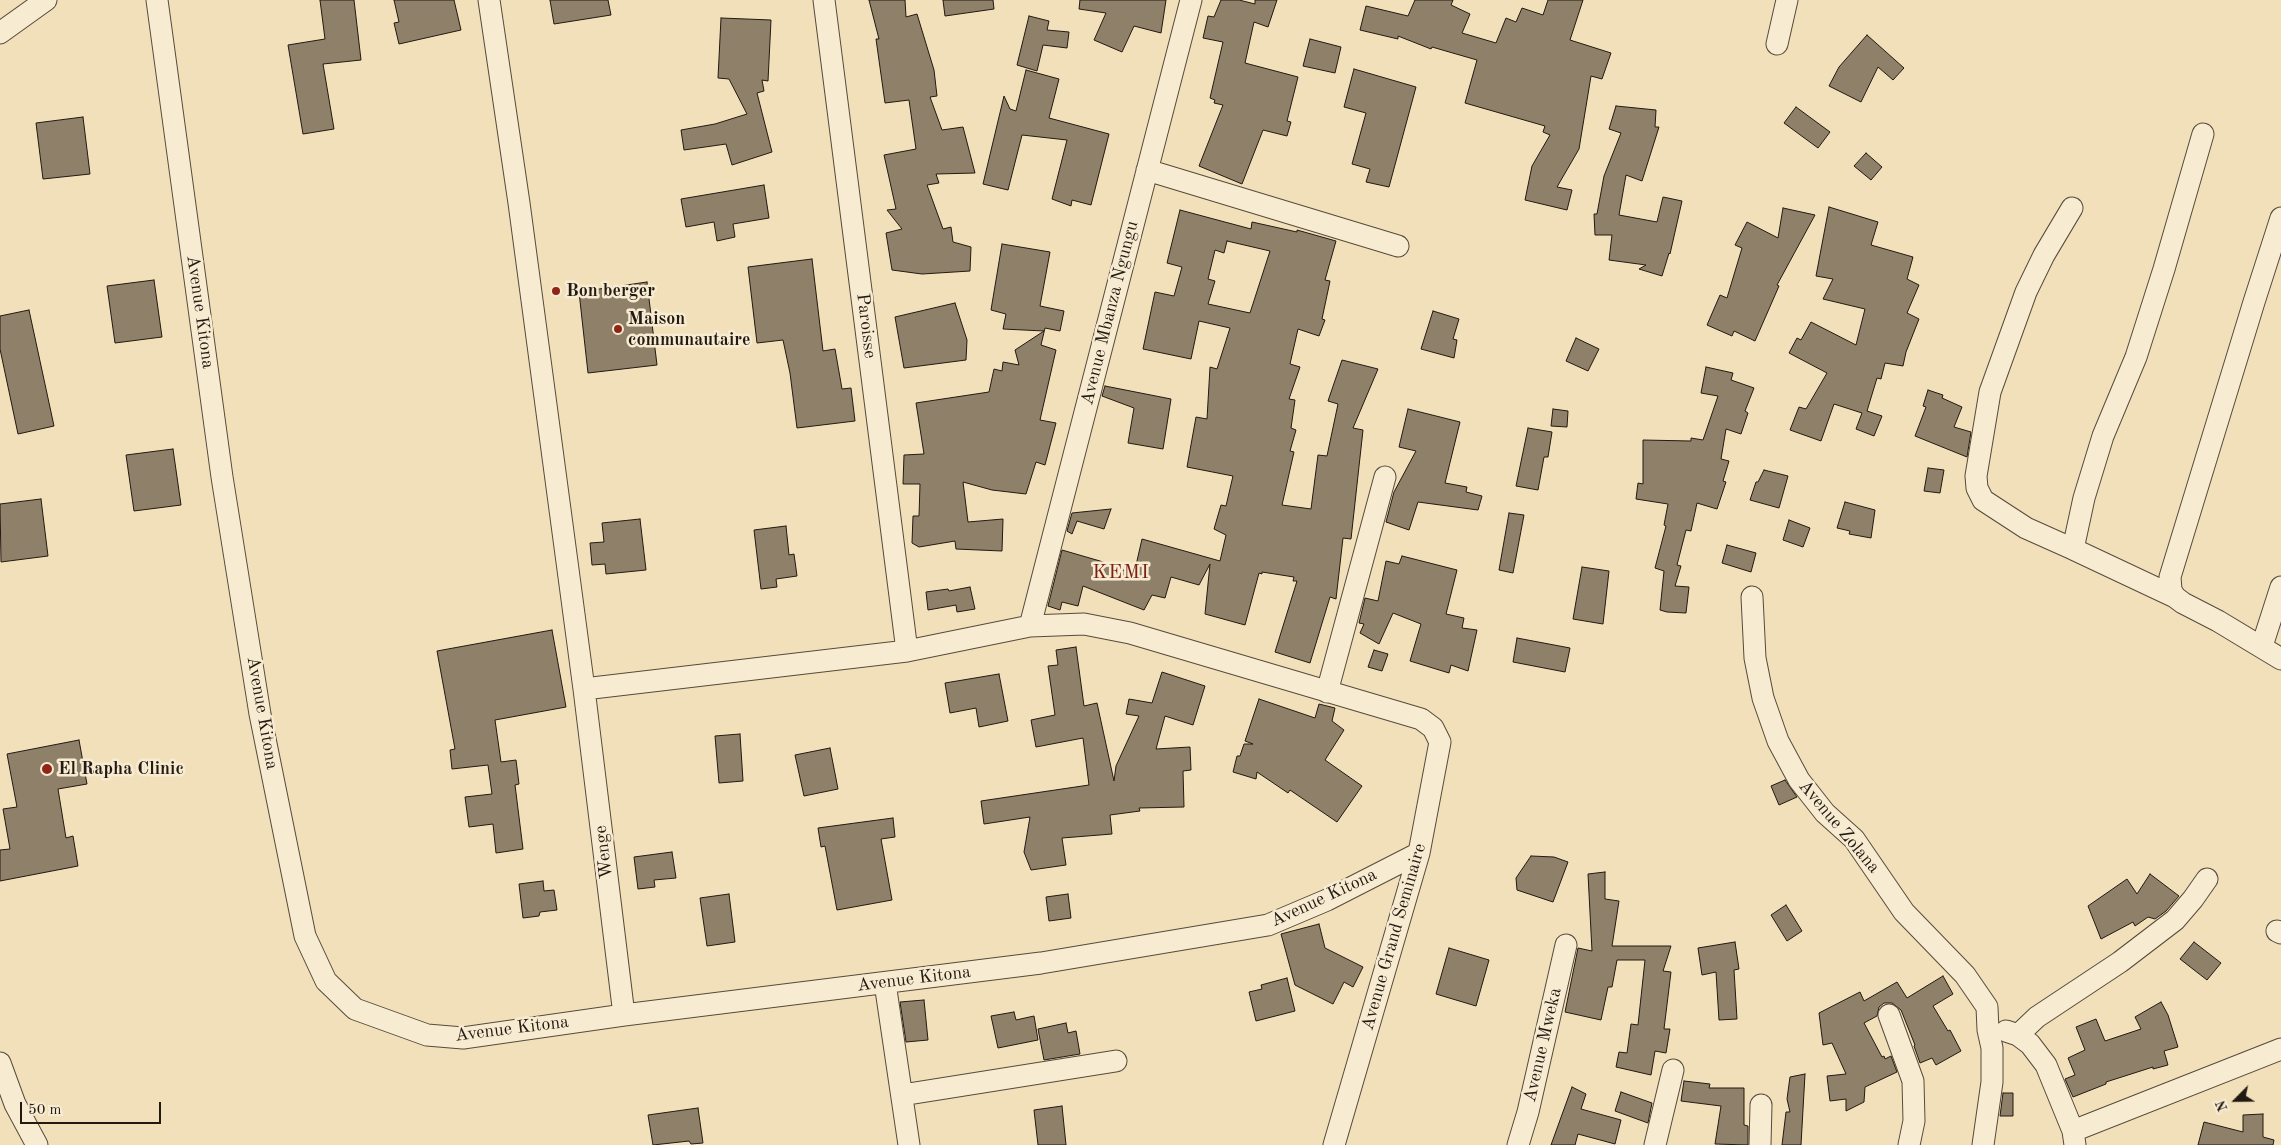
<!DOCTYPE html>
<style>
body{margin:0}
#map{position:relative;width:2281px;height:1145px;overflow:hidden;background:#f2e0ba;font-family:"Old Standard TT",serif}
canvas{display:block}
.north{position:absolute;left:2211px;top:1075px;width:50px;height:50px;-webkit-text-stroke:4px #f7ebd2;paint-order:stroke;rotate:247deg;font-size:14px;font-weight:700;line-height:20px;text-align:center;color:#221911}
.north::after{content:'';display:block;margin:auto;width:18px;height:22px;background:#221911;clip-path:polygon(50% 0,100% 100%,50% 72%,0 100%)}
.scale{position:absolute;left:20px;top:1102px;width:141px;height:22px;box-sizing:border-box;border:2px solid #221911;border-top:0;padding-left:6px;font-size:15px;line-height:18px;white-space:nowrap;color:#221911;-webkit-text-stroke:4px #f7ebd2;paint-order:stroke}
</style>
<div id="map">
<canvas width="2281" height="1145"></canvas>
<div class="north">N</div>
<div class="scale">50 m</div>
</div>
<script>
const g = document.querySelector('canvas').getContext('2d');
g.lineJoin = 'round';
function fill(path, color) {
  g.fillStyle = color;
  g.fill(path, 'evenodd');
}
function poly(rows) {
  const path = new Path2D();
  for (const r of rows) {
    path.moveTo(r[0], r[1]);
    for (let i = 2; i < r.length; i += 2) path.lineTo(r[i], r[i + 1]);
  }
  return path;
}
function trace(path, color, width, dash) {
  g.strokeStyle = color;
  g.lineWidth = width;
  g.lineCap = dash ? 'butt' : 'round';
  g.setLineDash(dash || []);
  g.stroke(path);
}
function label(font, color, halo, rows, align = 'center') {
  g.font = font + ' "Old Standard TT",serif';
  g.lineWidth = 5;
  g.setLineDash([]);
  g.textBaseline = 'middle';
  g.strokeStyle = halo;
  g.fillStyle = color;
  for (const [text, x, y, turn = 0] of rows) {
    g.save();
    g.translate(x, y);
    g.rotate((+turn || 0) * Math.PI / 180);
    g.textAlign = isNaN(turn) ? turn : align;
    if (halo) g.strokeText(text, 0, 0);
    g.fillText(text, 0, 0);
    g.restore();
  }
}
const building = poly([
 [320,0,354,0,361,60,323,64,334,129,303,134,288,45,325,39,320,0],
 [394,0,454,0,461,30,399,44,394,23,399,22,394,0],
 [550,0,608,0,611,15,554,24,550,0],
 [869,0,905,0,906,17,917,14,934,70,937,96,930,97,942,130,963,127,975,173,936,174,939,183,927,185,943,229,951,227,953,242,971,247,970,271,922,274,892,270,886,233,902,229,887,210,896,209,884,155,916,149,909,100,885,103,876,39,879,39,869,0],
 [943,0,993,0,994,9,945,16,943,0],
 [1080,0,1166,0,1161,33,1134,26,1122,52,1094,40,1106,13,1079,9,1080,0],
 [1221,0,1239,0,1255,4,1255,0,1277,0,1268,27,1254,22,1245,63,1298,77,1287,121,1291,122,1287,136,1263,130,1242,184,1199,166,1223,105,1214,103,1215,100,1210,98,1223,42,1203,38,1208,16,1214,17,1221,0],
 [1415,0,1453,0,1451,5,1470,14,1462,33,1496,43,1506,18,1516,22,1522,8,1543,15,1548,0,1583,0,1570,40,1611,53,1602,79,1591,76,1579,149,1557,187,1572,190,1567,210,1525,200,1532,166,1550,135,1543,132,1545,126,1465,103,1477,60,1432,47,1431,49,1398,36,1398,39,1360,30,1366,6,1408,16,1415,0],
 [1029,16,1049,21,1047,30,1069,32,1067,48,1043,45,1037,71,1017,65,1029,16],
 [721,18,771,20,768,81,762,80,764,91,757,93,772,152,732,165,726,144,684,150,681,130,715,124,747,114,729,79,718,78,721,18],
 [1867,35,1904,68,1893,80,1878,67,1861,102,1829,86,1839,67,1867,35],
 [1310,39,1341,47,1335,73,1303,66,1310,39],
 [1354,69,1416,87,1389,187,1366,182,1370,169,1352,164,1366,113,1344,107,1354,69],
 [1026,70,1059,79,1049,118,1109,134,1091,205,1072,200,1071,206,1052,199,1067,140,1022,135,1008,190,983,184,1004,96,1010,109,1016,111,1026,70],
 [1616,106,1656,110,1655,127,1659,127,1642,181,1626,175,1619,215,1657,222,1663,197,1682,201,1670,254,1669,253,1662,276,1639,269,1646,265,1609,260,1612,235,1595,235,1594,214,1597,214,1604,176,1621,133,1609,129,1616,106],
 [1796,107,1830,132,1818,148,1784,123,1796,107],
 [83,117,90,174,43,179,36,123,83,117],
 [1866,153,1882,167,1871,180,1854,166,1866,153],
 [764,185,769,218,733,224,735,237,717,241,714,222,686,227,681,199,764,185],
 [1829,207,1878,222,1871,245,1913,257,1907,279,1919,285,1907,313,1919,319,1906,352,1903,366,1885,363,1881,379,1877,378,1867,411,1882,416,1874,436,1856,429,1862,413,1834,404,1821,441,1790,430,1799,407,1806,409,1827,373,1789,353,1797,338,1801,340,1811,322,1856,345,1865,309,1823,299,1833,279,1816,276,1829,207],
 [1783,208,1815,215,1777,285,1779,286,1755,341,1734,331,1732,336,1707,325,1720,295,1727,298,1742,248,1735,245,1747,222,1778,238,1783,208],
 [1180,210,1251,229,1252,222,1297,232,1297,230,1336,241,1325,280,1330,281,1322,319,1325,320,1319,336,1298,329,1290,364,1300,367,1289,399,1295,400,1291,428,1296,430,1290,451,1294,452,1282,505,1311,509,1318,455,1327,456,1338,404,1328,401,1342,360,1378,369,1353,428,1363,430,1351,539,1343,538,1336,599,1330,597,1310,663,1275,652,1297,581,1293,581,1294,577,1262,572,1262,574,1259,573,1245,625,1205,614,1210,564,1199,585,1171,577,1165,598,1152,595,1144,610,1083,586,1078,606,1062,602,1060,610,1048,606,1062,550,1100,561,1134,574,1142,539,1220,561,1226,535,1214,529,1221,505,1226,506,1233,476,1187,467,1196,417,1207,419,1210,367,1217,369,1230,328,1199,321,1191,359,1143,349,1155,292,1174,296,1182,267,1167,263,1180,210],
 [1227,241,1270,251,1250,313,1208,304,1215,281,1208,279,1215,250,1224,253,1227,241],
 [1002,244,1050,252,1040,306,1064,311,1060,331,1045,328,1041,345,1056,350,1040,420,1056,423,1045,465,1036,462,1026,494,992,490,963,482,968,522,1003,519,1002,551,956,549,955,541,919,547,912,543,913,516,919,516,920,484,903,484,904,455,924,454,916,403,989,392,994,369,1002,371,1003,362,1019,365,1015,350,1044,331,1003,329,1006,314,991,310,1002,244],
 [812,259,823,351,835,349,842,389,851,388,855,421,797,428,790,373,783,340,757,343,748,267,812,259],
 [154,280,162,337,115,343,107,286,154,280],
 [647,282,657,365,588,373,579,292,647,282],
 [955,303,967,340,966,360,904,368,895,317,955,303],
 [29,310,54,426,18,434,0,349,0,316,29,310],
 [1433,311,1459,319,1453,339,1457,340,1454,358,1421,349,1433,311],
 [1576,338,1599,349,1588,371,1566,361,1576,338],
 [1706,367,1733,373,1731,380,1754,388,1745,411,1748,413,1741,434,1726,429,1721,459,1729,461,1723,481,1726,482,1717,509,1697,503,1691,531,1686,530,1677,565,1681,566,1675,586,1689,587,1686,613,1667,612,1660,610,1664,571,1655,568,1666,526,1664,525,1668,504,1636,499,1638,483,1643,484,1643,440,1691,441,1691,438,1703,440,1718,396,1701,393,1706,367],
 [1105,386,1171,399,1163,449,1128,443,1134,408,1102,396,1105,386],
 [1928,390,1943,395,1942,398,1962,407,1954,427,1971,432,1967,457,1915,436,1926,407,1923,406,1928,390],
 [1408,409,1460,422,1445,483,1467,487,1466,492,1482,496,1478,510,1418,502,1409,530,1386,522,1394,492,1416,451,1399,447,1408,409],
 [1553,409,1568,411,1567,427,1551,426,1553,409],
 [1528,428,1552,432,1548,457,1544,457,1538,490,1516,486,1528,428],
 [173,449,181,505,134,511,126,455,173,449],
 [1928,468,1944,470,1940,493,1924,491,1928,468],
 [1764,470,1788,476,1779,508,1750,500,1756,482,1758,482,1764,470],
 [41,499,48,556,1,562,0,504,41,499],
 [1845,502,1875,510,1871,538,1849,534,1850,531,1837,528,1845,502],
 [1111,509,1104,529,1077,521,1072,534,1067,531,1072,513,1111,509],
 [1509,513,1524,515,1513,573,1499,570,1509,513],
 [640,519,646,570,606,574,605,564,592,565,590,543,604,542,602,523,640,519],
 [1789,520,1810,528,1803,547,1783,540,1789,520],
 [786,526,789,555,794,554,797,576,776,579,777,587,761,589,754,530,786,526],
 [1727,545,1756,553,1751,572,1722,563,1727,545],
 [1402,556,1457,570,1446,614,1464,618,1462,628,1477,630,1468,671,1451,665,1449,673,1410,661,1421,624,1393,613,1379,644,1360,633,1364,624,1359,623,1365,598,1378,601,1386,561,1399,564,1402,556],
 [1582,567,1609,571,1603,624,1573,619,1582,567],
 [970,587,975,609,957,612,956,605,928,610,926,592,948,589,949,591,970,587],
 [552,630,566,707,495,720,501,762,516,760,519,784,515,785,523,849,496,853,493,824,469,827,465,797,492,794,488,765,452,769,450,750,455,749,437,651,552,630],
 [1517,638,1570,648,1565,672,1513,662,1517,638],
 [1076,647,1084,706,1097,703,1114,781,1116,766,1139,716,1126,714,1129,699,1152,703,1162,672,1205,686,1193,725,1165,716,1156,749,1190,747,1191,770,1183,771,1184,807,1139,808,1140,811,1110,815,1112,834,1062,838,1066,865,1031,870,1024,852,1030,817,984,824,981,801,1089,785,1083,738,1036,747,1031,720,1055,715,1048,666,1058,665,1056,650,1076,647],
 [1374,650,1388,654,1382,671,1368,667,1374,650],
 [999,674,1008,721,979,727,976,708,950,713,945,683,999,674],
 [1259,699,1315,718,1319,704,1335,708,1332,721,1344,730,1325,760,1362,786,1337,822,1290,790,1288,793,1257,772,1256,779,1233,772,1237,756,1240,756,1244,744,1253,744,1245,741,1259,699],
 [740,734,743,781,719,783,715,736,740,734],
 [79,740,87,784,58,789,66,838,73,836,78,866,0,881,0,850,10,849,3,809,17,807,7,754,79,740],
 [830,748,838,789,804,796,795,755,830,748],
 [1785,780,1797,797,1779,805,1771,786,1785,780],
 [893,818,895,837,881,839,892,900,837,910,825,846,821,847,818,828,893,818],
 [672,852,676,878,654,880,655,887,638,889,634,857,672,852],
 [1531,856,1554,857,1568,862,1553,902,1517,890,1516,878,1531,856],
 [1605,872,1605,899,1619,901,1612,946,1671,946,1663,971,1671,972,1664,1029,1670,1029,1666,1053,1655,1051,1651,1075,1616,1067,1619,1052,1627,1053,1631,1024,1638,1025,1645,960,1617,960,1612,987,1608,987,1601,1020,1565,1012,1578,948,1592,951,1588,874,1605,872],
 [2150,874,2179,896,2166,911,2155,919,2148,917,2135,926,2133,922,2101,939,2088,906,2127,879,2137,894,2150,874],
 [543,881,544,891,554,890,557,910,540,912,539,916,523,918,519,884,543,881],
 [729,894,735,942,707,946,700,898,729,894],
 [1068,894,1071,918,1049,921,1046,897,1068,894],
 [1786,905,1802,931,1787,941,1771,915,1786,905],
 [1319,924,1325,948,1363,967,1353,987,1344,982,1333,1004,1295,985,1281,934,1319,924],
 [1735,942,1739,969,1734,970,1737,1019,1719,1020,1716,972,1702,975,1698,948,1735,942],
 [2194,942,2221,963,2207,980,2180,959,2194,942],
 [1449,948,1489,960,1476,1006,1436,994,1449,948],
 [1943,976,1953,994,1933,1006,1948,1031,1950,1030,1961,1051,1936,1065,1932,1058,1920,1063,1914,1046,1915,1045,1901,1010,1892,1003,1884,1003,1879,1007,1877,1016,1864,1023,1882,1057,1884,1056,1885,1059,1891,1056,1897,1072,1865,1087,1864,1102,1846,1111,1846,1099,1830,1101,1827,1076,1846,1074,1832,1043,1823,1045,1819,1013,1860,992,1864,1001,1897,982,1907,998,1943,976],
 [1287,978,1295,1011,1256,1021,1249,992,1262,989,1261,985,1287,978],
 [924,1000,928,1040,906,1042,900,1002,924,1000],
 [2161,1002,2168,1015,2178,1047,2164,1051,2168,1065,2153,1069,2153,1067,2106,1082,2106,1084,2073,1097,2065,1079,2075,1075,2068,1058,2085,1050,2076,1027,2096,1019,2105,1041,2141,1029,2135,1017,2161,1002],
 [1014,1012,1016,1020,1034,1016,1038,1040,998,1048,991,1016,1014,1012],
 [1066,1023,1068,1033,1076,1031,1080,1054,1044,1060,1038,1029,1066,1023],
 [1805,1074,1801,1145,1782,1145,1786,1112,1790,1112,1787,1099,1790,1077,1805,1074],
 [1684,1081,1710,1084,1709,1088,1744,1088,1744,1125,1748,1126,1748,1145,1715,1144,1721,1106,1681,1101,1684,1081],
 [1572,1087,1586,1094,1581,1109,1621,1120,1615,1144,1578,1134,1575,1145,1551,1145,1572,1087],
 [1621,1092,1652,1103,1648,1123,1615,1111,1621,1092],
 [2003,1093,2013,1093,2013,1116,2000,1116,2003,1093],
 [1062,1106,1066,1145,1038,1145,1034,1110,1062,1106],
 [698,1108,703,1143,691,1144,689,1141,653,1145,648,1115,698,1108],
 [2263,1114,2263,1137,2274,1140,2273,1145,2198,1145,2204,1122,2243,1132,2243,1115,2263,1114]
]);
fill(building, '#8e8069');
trace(building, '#221911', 1);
const minor = poly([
 [157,0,222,477,260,714,305,936,326,981,355,1009,427,1035,463,1038,624,1015,1041,963,1268,925,1327,900,1419,853],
 [489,0,519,203,584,689,624,1015],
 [824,0,907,651],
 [0,33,46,0],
 [1777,44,1787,0],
 [1147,170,1398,246],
 [2072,208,2044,255,2026,292,1990,392,1976,476,1977,488,1983,500,2026,528,2073,549],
 [2281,218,2254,302,2170,577,2171,590,2175,597,2183,603,2218,621,2281,659],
 [1752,597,1755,658,1763,698,1778,741,1799,780,1825,813,1854,839,1904,912,1965,975,1987,1007,1988,1030,1992,1048,1992,1082,1983,1145],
 [2175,597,2073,549,2084,498,2103,436,2136,357,2164,269,2203,134],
 [1030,626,1191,0],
 [2262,646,2281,587],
 [584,689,907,651,1030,626,1084,624,1130,633,1421,719,1433,728,1440,742,1419,853,1334,1145],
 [1327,692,1385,477],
 [2277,931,2281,933],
 [885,983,909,1145],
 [1889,1015,1913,1081,1914,1121,1909,1145],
 [2006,1031,2018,1035,2030,1044,2046,1065,2073,1131,2075,1145],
 [2018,1035,2037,1017,2120,962,2175,920,2193,899,2207,879],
 [0,1063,15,1104,37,1145],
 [902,1095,1116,1061],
 [2073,1131,2281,1049],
 [1518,1145,1528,1112,1566,945],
 [1655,1145,1673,1070],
 [1760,1145,1761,1105]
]);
trace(minor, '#564b3b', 23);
trace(minor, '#f7ebd2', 21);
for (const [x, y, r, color] of [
 [556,291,5,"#8f2418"],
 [618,329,5,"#8f2418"],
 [47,769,6,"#8f2418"]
]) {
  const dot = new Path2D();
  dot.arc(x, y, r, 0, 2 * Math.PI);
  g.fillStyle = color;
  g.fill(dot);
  trace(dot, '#f7ebd2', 2);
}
label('bold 18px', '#221911', '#f7ebd2', [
 ["Bon berger",566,291],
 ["Maison",628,319],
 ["communautaire",628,340],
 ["El Rapha Clinic",58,769]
], 'left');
label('18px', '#221911', '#f7ebd2', [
 ["Avenue Kitona",200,312,82],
 ["Avenue Mbanza Ngungu",1110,313,-76],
 ["Paroisse",866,326,83],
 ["Avenue Kitona",262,713,80],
 ["Avenue Zolana",1839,827,50],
 ["Wenge",604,852,-97],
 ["Avenue Kitona",1324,898,-25],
 ["Avenue Grand Seminaire",1394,937,-74],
 ["Avenue Kitona",914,979,-7],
 ["Avenue Kitona",512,1029,-7],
 ["Avenue Mweka",1543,1045,-77]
]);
g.letterSpacing = '1px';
label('20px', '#7a1f14', '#f7ebd2', [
 ["KEMI",1121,573]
]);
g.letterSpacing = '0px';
</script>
